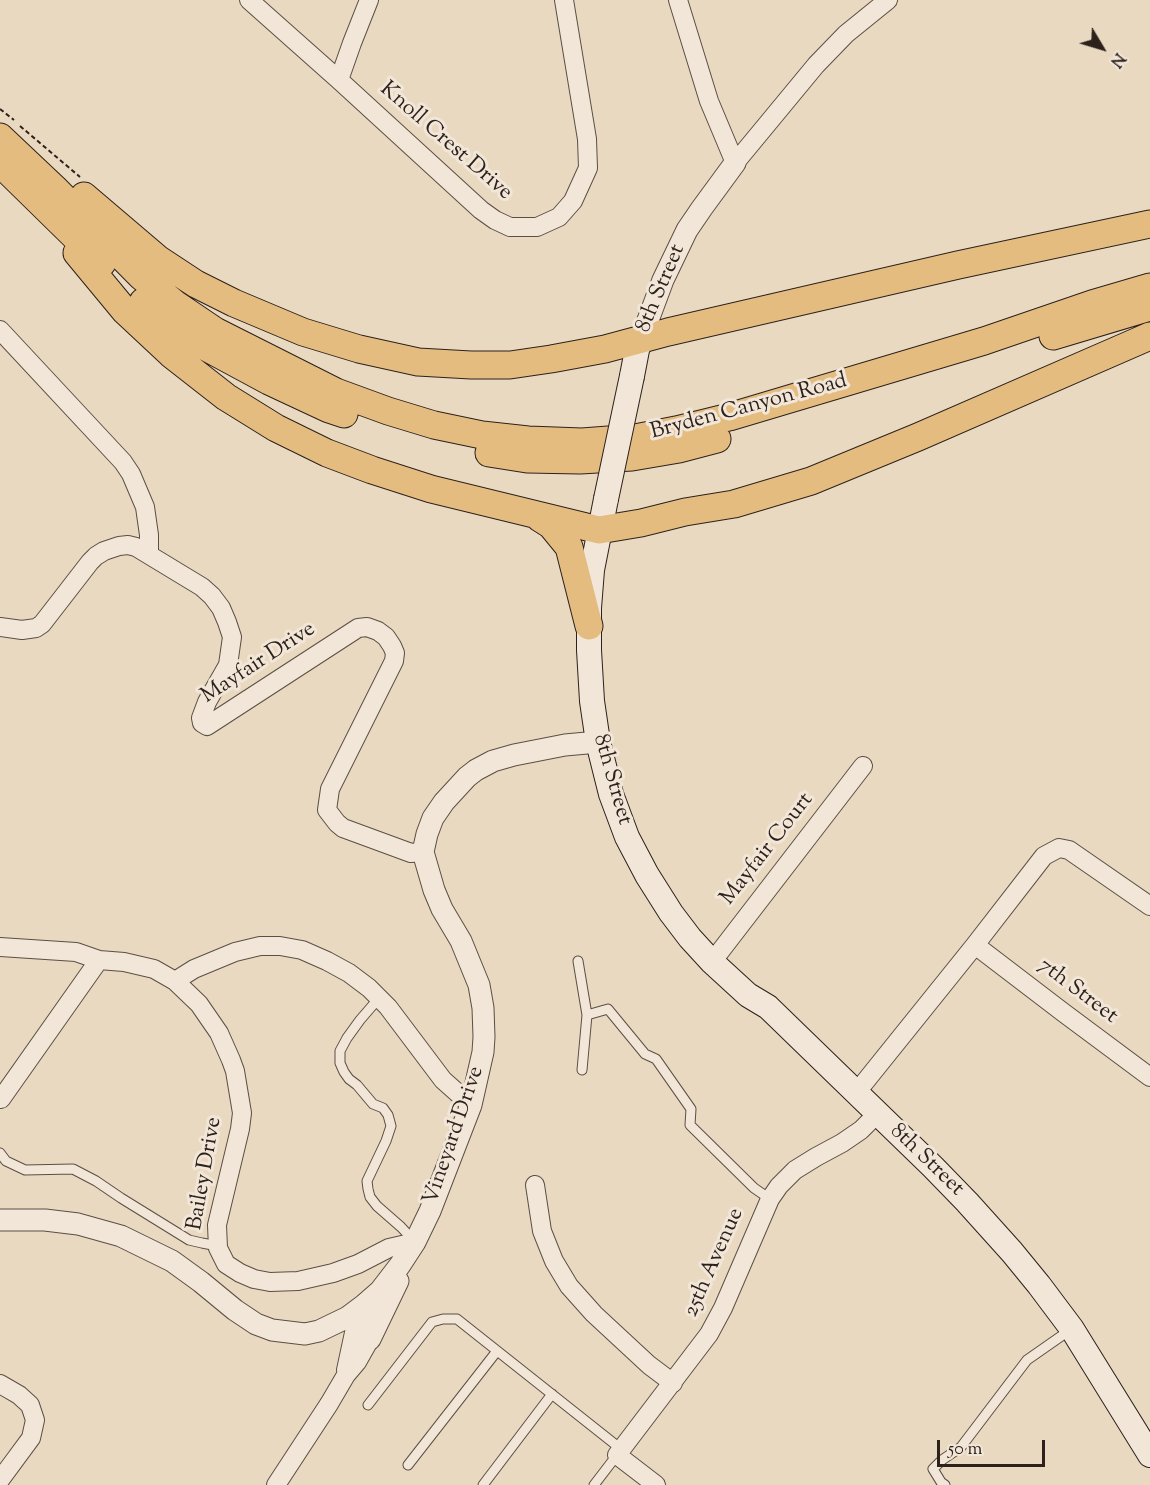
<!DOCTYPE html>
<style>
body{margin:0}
#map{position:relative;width:1150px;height:1485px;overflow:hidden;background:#e9d9c1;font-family:"Sorts Mill Goudy",serif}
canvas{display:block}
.north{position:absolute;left:1072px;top:18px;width:60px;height:60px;-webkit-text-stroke:4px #f1e6d7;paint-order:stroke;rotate:128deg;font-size:16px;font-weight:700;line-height:24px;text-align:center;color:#2c211b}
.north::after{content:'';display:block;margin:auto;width:21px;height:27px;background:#2c211b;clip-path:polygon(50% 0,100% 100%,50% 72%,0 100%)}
.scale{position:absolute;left:937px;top:1440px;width:108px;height:27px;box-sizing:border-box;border:3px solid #2c211b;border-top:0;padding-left:8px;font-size:18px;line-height:21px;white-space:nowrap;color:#2c211b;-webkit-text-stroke:4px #f1e6d7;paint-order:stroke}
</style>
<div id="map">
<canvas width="1150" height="1485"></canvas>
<div class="north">N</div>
<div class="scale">50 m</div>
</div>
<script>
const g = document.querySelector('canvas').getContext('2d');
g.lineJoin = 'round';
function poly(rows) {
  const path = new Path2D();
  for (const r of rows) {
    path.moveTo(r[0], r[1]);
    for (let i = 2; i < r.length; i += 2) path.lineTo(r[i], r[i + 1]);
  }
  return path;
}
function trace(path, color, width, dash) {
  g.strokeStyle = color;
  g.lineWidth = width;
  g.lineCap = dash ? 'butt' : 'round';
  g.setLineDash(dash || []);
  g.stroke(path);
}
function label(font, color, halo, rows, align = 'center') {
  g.font = font + ' "Sorts Mill Goudy",serif';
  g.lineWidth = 6;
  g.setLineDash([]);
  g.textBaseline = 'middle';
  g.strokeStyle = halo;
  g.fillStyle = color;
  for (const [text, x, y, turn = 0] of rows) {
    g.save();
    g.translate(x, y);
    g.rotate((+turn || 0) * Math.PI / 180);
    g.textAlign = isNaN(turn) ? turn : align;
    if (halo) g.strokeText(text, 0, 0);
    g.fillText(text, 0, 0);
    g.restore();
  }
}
const service = poly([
 [578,961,587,1015,582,1070],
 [379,998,360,1020,347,1038,340,1051,340,1063,344,1072,349,1079,357,1085,373,1104,383,1108,388,1115,391,1126,386,1141,367,1181,368,1189,370,1197,377,1206,401,1227,415,1242],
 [587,1015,608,1009,645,1054,656,1059,691,1109,690,1125,754,1188,770,1199],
 [0,1153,6,1161,25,1170,73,1169,96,1181,121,1198,189,1240,202,1243,218,1246],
 [368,1405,432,1322,443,1319,457,1319,621,1449],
 [408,1465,497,1351],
 [483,1485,552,1394],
 [594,1485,617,1455],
 [945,1485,941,1482,933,1469,942,1460,961,1447,1027,1360,1070,1330]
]);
const minor = poly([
 [249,0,339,80,481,210,495,220,510,227,537,227,559,217,573,201,588,168,587,139,564,0],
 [678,0,709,101,735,163,816,65,846,34,888,0],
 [339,80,352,43,369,0],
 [0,330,123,462,131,474,145,507,149,535,149,554],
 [0,627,22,630,36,628,42,624,90,562,96,556,104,551,119,546,128,545,136,547,202,587,212,596,221,608,227,622,232,637,228,665,207,702,201,718,202,723,207,726,358,628,367,627,378,631,386,637,392,646,395,653,394,661,330,789,327,810,337,823,343,828,411,853,423,852],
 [975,945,1064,1013,1150,1077],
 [0,947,76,952,99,960],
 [712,962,863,766],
 [175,981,194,969,235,952,260,946,280,946,302,950,327,961,349,973,369,988,388,1007,443,1080,471,1105],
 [856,1093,975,945,1044,856,1059,848,1069,850,1150,906],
 [1,1099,99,960,124,962,154,969,175,981,199,1004,219,1033,231,1060,235,1071,242,1113,240,1129,217,1225,218,1248,226,1264,240,1273,254,1279,270,1282,298,1281,333,1273,358,1264,389,1248,415,1242],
 [535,1185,542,1231,554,1261,569,1286,594,1314,649,1365,673,1383],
 [346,1370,355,1328,353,1323,348,1317],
 [0,1384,19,1395,30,1405,35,1420,31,1438,0,1480],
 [276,1485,329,1404,346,1375,357,1362,370,1339,372,1329,372,1326,367,1319,357,1311],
 [656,1485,617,1455,709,1334,723,1308,770,1199,779,1186,795,1170,816,1157,842,1143,861,1130,877,1114]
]);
const tertiary = poly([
 [641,339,663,280,687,230,702,208,735,163],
 [0,1220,45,1220,78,1224,121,1236,172,1261,201,1282,235,1310,256,1324,272,1330,305,1334,319,1331,348,1317,364,1305,380,1291,400,1265,415,1242,430,1211,471,1105,483,1052,484,1037,483,1008,479,985,461,941,442,909,434,890,423,852,427,834,433,818,444,802,467,777,476,770,493,761,514,755,565,745,598,742],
 [370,1339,398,1281]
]);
const secondary = poly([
 [632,376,637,350,641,339],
 [606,499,592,570,589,608,589,650,592,701,598,742,611,794,627,837,647,875,671,913,690,938,712,962,748,995,768,1007,933,1167,967,1202,1012,1252,1039,1285,1072,1329,1150,1455]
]);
const primary = poly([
 [0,137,54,188,141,276,175,304,215,331,336,392,388,411,434,425,482,435,528,440,582,442,635,438,676,430,729,417,984,341,1092,304,1150,287],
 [0,163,102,263],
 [84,196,158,259,196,284,234,303,303,332,359,349,418,362,471,365,510,365,551,359,605,349,668,332,958,265,1150,224],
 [77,253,125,311,171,354,226,397,276,428,327,453,372,470,431,489,599,530,641,523,685,512,734,504,811,481,918,437,1150,336],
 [143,302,165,320,204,346,269,381,329,409,344,414],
 [1053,336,1150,307],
 [489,453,527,459,580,460,632,457,679,449,717,439],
 [540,518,551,525,569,547,589,626]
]);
trace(service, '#5b4f44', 11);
trace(minor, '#5b4f44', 20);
trace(tertiary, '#5b4f44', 23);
trace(secondary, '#2c211b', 26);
trace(primary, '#2c211b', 29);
trace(poly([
 [0,109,14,120],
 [20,126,80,177]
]), '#2c211b', 2, [4.5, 3]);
trace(service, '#f1e6d7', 9);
trace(minor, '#f1e6d7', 18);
trace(tertiary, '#f1e6d7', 21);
trace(secondary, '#f1e6d7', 24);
trace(primary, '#e4bc80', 27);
const secondaryBridge = poly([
 [606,499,632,376]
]);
trace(secondaryBridge, '#2c211b', 26, []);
trace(secondaryBridge, '#f1e6d7', 24);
label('22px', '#2c211b', '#f1e6d7', [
 ["Knoll Crest Drive",445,142,41],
 ["8th Street",662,289,-67],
 ["Bryden Canyon Road",749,408,-15],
 ["Mayfair Drive",259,664,-33],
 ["8th Street",611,780,74],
 ["Mayfair Court",768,850,-52],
 ["7th Street",1077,992,37],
 ["Vineyard Drive",455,1136,-71],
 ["8th Street",926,1161,44],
 ["Bailey Drive",206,1174,-80],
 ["25th Avenue",715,1263,-66]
]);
</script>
